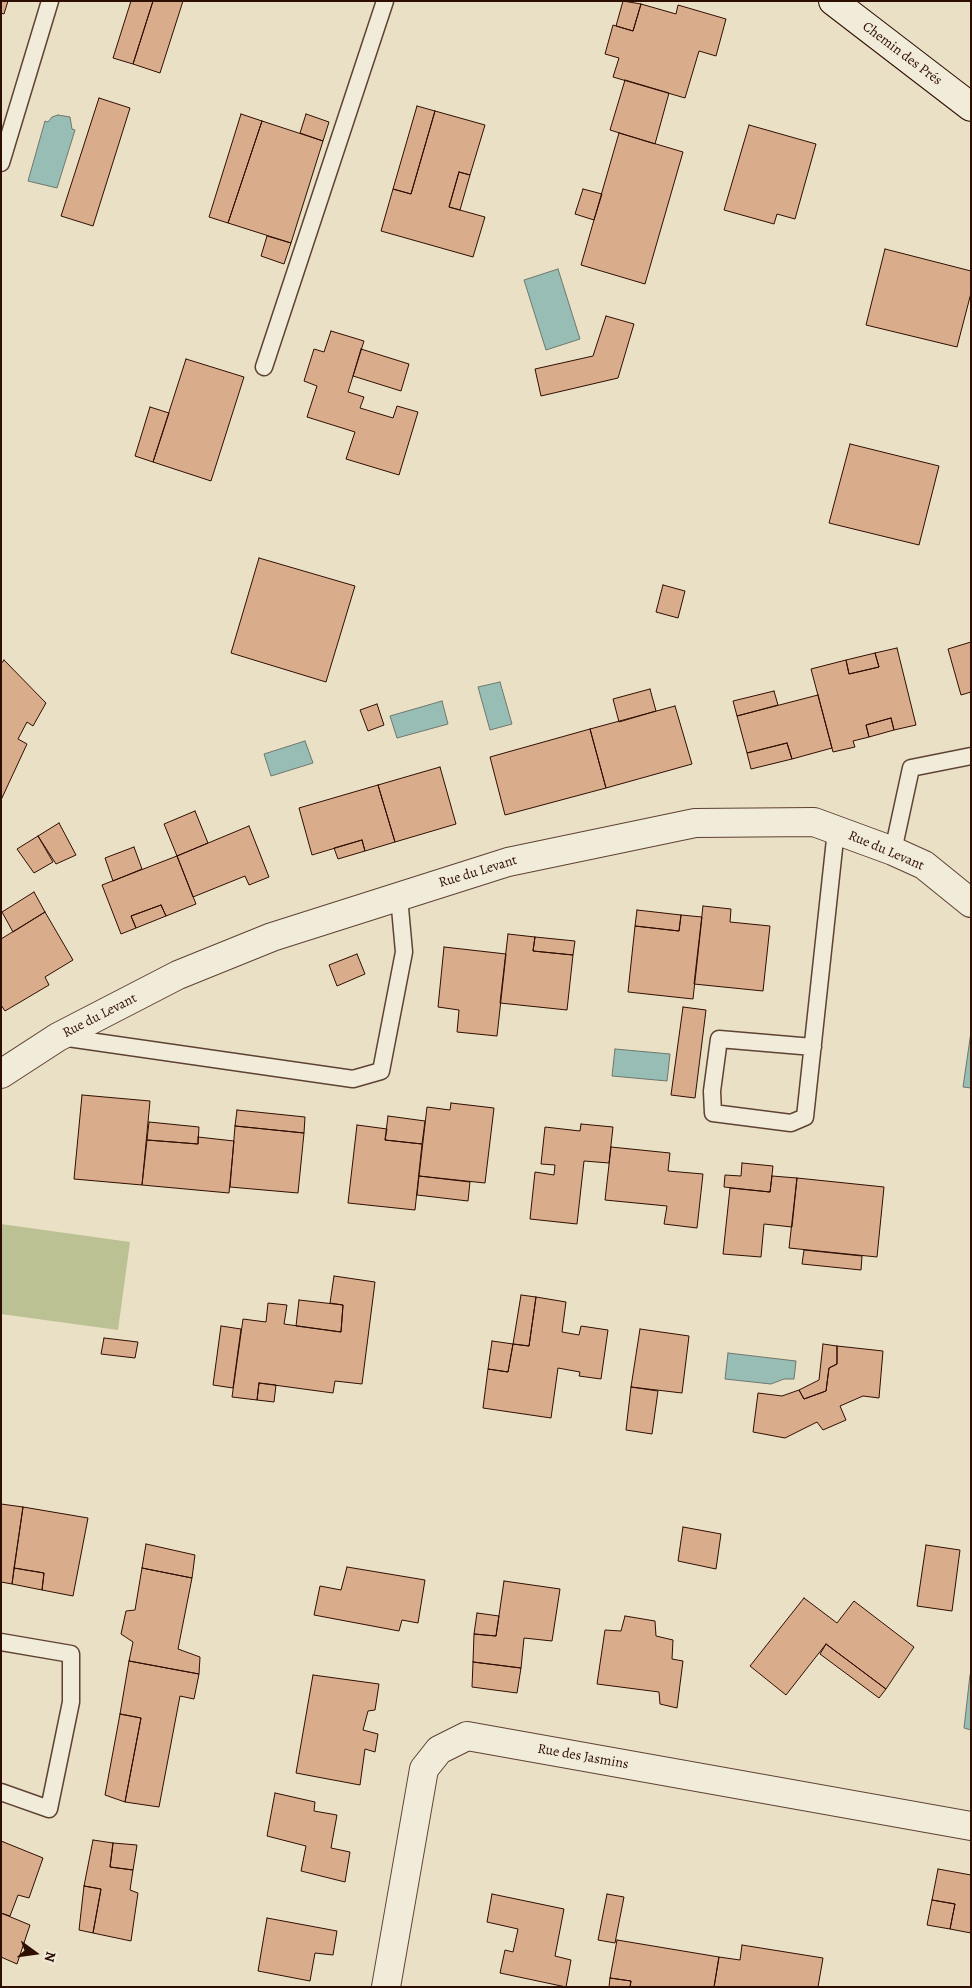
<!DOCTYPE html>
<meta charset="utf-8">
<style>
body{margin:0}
#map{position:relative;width:972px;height:1988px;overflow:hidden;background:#eae0c5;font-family:Alegreya,serif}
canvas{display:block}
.frame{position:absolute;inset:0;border:2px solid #2f0e02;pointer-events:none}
.north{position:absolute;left:10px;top:1928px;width:50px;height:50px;-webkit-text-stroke:4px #f1ebd9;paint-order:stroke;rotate:104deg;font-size:14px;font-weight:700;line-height:20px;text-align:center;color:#2f0e02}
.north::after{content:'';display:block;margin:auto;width:18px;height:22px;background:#2f0e02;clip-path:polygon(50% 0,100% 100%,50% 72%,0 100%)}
</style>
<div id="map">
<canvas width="972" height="1988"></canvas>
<div class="frame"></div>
<div class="north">N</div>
</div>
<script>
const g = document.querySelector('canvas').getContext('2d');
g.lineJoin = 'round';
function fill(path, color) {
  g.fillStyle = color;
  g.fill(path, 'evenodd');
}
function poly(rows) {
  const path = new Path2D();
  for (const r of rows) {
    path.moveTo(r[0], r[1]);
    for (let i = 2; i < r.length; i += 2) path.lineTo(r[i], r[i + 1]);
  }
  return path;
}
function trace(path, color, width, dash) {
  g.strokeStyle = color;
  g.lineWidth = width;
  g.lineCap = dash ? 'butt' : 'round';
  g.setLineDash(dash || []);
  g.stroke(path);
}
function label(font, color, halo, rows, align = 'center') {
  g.font = font + ' Alegreya,serif';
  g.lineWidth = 4;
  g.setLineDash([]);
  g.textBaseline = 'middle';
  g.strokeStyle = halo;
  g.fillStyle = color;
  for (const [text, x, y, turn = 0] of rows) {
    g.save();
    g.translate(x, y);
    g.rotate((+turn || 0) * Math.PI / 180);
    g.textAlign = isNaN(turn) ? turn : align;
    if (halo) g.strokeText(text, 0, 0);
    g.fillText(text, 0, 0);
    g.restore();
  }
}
fill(poly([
 [1,1224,130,1242,118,1330,1,1314]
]), '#bbc192');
const water = poly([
 [58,115,70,117,72,129,75,130,57,188,28,181,45,121,48,122,52,117,58,115],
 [558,269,580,339,546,350,524,280,558,269],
 [500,682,512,724,490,730,478,687,500,682],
 [442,701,448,724,397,738,390,716,442,701],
 [305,741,313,763,271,776,264,754,305,741],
 [971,1032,971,1088,963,1087,971,1032],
 [615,1049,670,1054,667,1081,612,1076,615,1049],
 [728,1353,796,1361,794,1379,784,1379,771,1384,725,1379,728,1353],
 [970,1675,971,1676,971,1730,964,1728,970,1675]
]);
fill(water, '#98bdb4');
trace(water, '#6e776d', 1);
const building = poly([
 [1,1,8,1,4,14,1,13,1,1],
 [131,1,153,1,133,64,113,58,131,1],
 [153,1,183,1,160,73,133,64,153,1],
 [623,1,641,4,633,31,616,26,623,1],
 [641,4,676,14,678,5,726,19,716,56,699,51,685,98,613,77,619,58,605,54,613,25,633,31,641,4],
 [625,80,669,93,655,144,610,130,625,80],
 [99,98,130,108,93,226,61,216,99,98],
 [417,106,435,111,411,194,393,189,417,106],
 [435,111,485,125,470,175,459,172,449,207,485,217,473,257,381,231,393,189,411,194,435,111],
 [241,114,262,121,228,223,209,217,241,114],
 [306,114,329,122,323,141,300,133,306,114],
 [262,121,323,141,291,243,228,223,262,121],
 [749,125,816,144,795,219,777,214,774,224,724,210,749,125],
 [619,133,683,152,645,284,581,265,619,133],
 [459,172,470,175,460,210,449,207,459,172],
 [583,189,602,194,594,220,575,214,583,189],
 [267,236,291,243,284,264,261,256,267,236],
 [885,249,971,271,971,293,957,347,866,325,885,249],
 [606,316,634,324,618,378,541,396,535,369,593,356,606,316],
 [331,331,364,341,348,392,364,397,360,408,393,418,397,406,418,412,399,475,346,459,355,432,307,417,317,386,304,381,314,349,324,352,331,331],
 [361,349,409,364,401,391,353,376,361,349],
 [186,359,244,377,211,481,153,462,186,359],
 [150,407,169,413,153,462,135,456,150,407],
 [850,444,939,466,919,545,829,523,850,444],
 [259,558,355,586,326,682,231,653,259,558],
 [663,585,685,591,678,618,656,612,663,585],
 [971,642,971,692,961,695,948,649,971,642],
 [897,648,916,725,894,730,891,718,866,725,869,737,853,741,855,747,833,752,811,669,846,660,849,674,879,667,875,653,897,648],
 [875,653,879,667,849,674,846,660,875,653],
 [4,660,46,703,33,726,27,722,18,739,27,744,1,800,1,664,4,660],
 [650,689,656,711,619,722,613,699,650,689],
 [774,691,778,705,737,716,733,701,774,691],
 [818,695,832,748,792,759,787,743,747,753,737,716,818,695],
 [377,704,384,725,368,731,360,710,377,704],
 [675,706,692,764,606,788,590,729,675,706],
 [891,718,894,730,869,737,866,725,891,718],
 [590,729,606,788,505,815,490,757,590,729],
 [787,743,792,759,751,769,747,753,787,743],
 [440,767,456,824,395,842,378,785,440,767],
 [378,785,395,842,365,851,362,840,312,855,299,808,378,785],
 [195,811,208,843,177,856,164,824,195,811],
 [59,823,76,855,56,864,38,836,59,823],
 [249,826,269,877,249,885,245,876,193,897,177,856,249,826],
 [38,836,53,862,34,873,17,849,38,836],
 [362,840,365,851,338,859,334,848,362,840],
 [134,847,142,869,113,881,105,858,134,847],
 [177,856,196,904,166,916,161,905,131,916,136,928,121,934,102,885,177,856],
 [34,892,45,912,13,932,2,912,34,892],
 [161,905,166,916,136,928,131,916,161,905],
 [703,906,731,909,730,922,770,926,763,991,694,984,703,906],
 [637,910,681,915,679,931,635,926,637,910],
 [45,912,73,960,45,977,49,985,5,1011,1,1005,1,939,45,912],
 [681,915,702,917,693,999,628,992,635,926,679,931,681,915],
 [508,934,535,937,533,951,573,955,567,1010,500,1003,508,934],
 [535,937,575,941,573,955,533,951,535,937],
 [444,947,506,954,497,1036,457,1032,459,1010,438,1007,444,947],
 [357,954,365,974,337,986,329,965,357,954],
 [683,1007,706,1010,695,1098,671,1095,683,1007],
 [82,1095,150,1101,142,1185,74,1179,82,1095],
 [451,1103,494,1108,485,1183,419,1176,427,1107,450,1110,451,1103],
 [237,1110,305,1117,304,1133,235,1126,237,1110],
 [388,1116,425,1121,422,1144,385,1140,388,1116],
 [149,1122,199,1127,198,1144,147,1140,149,1122],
 [581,1124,613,1127,609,1163,584,1161,577,1224,530,1219,535,1172,554,1175,555,1165,541,1164,545,1127,580,1131,581,1124],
 [357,1125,387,1129,385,1140,422,1144,415,1210,348,1203,357,1125],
 [235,1126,304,1133,298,1193,230,1187,235,1126],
 [198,1137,234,1141,229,1193,142,1185,147,1140,198,1144,198,1137],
 [611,1147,670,1153,668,1171,703,1174,697,1228,664,1224,667,1206,605,1200,611,1147],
 [742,1163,773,1166,770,1192,724,1187,725,1175,741,1176,742,1163],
 [419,1176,470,1182,468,1201,417,1195,419,1176],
 [772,1176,797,1178,792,1227,764,1224,761,1257,723,1254,730,1188,770,1192,772,1176],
 [797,1178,884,1187,877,1257,789,1248,797,1178],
 [804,1250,862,1256,861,1270,802,1264,804,1250],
 [334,1276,375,1282,362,1384,335,1381,333,1393,259,1383,257,1400,232,1397,243,1319,266,1322,268,1303,287,1305,284,1324,341,1332,343,1305,330,1303,334,1276],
 [521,1295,536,1297,529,1346,513,1344,521,1295],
 [536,1297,566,1302,562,1332,579,1335,581,1326,608,1330,601,1379,579,1376,580,1372,558,1368,551,1418,483,1408,488,1369,508,1372,513,1344,529,1346,536,1297],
 [299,1300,343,1305,341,1332,296,1326,299,1300],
 [221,1326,241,1329,233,1388,213,1385,221,1326],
 [640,1329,689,1336,682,1393,631,1387,640,1329],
 [104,1338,138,1342,135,1358,101,1354,104,1338],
 [492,1341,513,1344,508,1372,488,1369,492,1341],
 [823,1344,837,1346,837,1364,829,1368,826,1391,804,1399,799,1390,819,1380,823,1344],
 [837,1346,883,1351,879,1398,863,1396,840,1406,846,1420,823,1430,817,1422,785,1438,753,1432,758,1393,782,1396,799,1390,804,1399,826,1391,829,1368,837,1364,837,1346],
 [259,1383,276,1385,274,1402,257,1400,259,1383],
 [631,1387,658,1391,652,1434,626,1430,631,1387],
 [1,1504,23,1507,12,1584,1,1582,1,1504],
 [23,1507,88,1518,73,1596,42,1590,44,1573,14,1568,23,1507],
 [683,1527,721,1534,716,1569,678,1561,683,1527],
 [146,1544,195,1555,192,1578,142,1568,146,1544],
 [926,1545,960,1550,952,1611,917,1606,926,1545],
 [347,1567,425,1580,418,1623,402,1620,399,1631,314,1615,320,1586,341,1590,347,1567],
 [14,1568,44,1573,42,1590,12,1584,14,1568],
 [142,1568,192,1578,178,1649,200,1657,199,1674,129,1661,133,1642,121,1634,126,1611,135,1610,142,1568],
 [504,1581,560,1589,552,1641,524,1638,521,1668,473,1662,474,1634,496,1636,504,1581],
 [804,1598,837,1623,854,1601,914,1647,886,1689,826,1644,786,1695,750,1666,804,1598],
 [477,1613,499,1616,496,1636,474,1634,477,1613],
 [625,1616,655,1621,656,1636,673,1640,672,1659,683,1661,677,1708,660,1704,659,1692,597,1684,605,1630,621,1631,625,1616],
 [826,1644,886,1689,879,1698,820,1654,826,1644],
 [129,1661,199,1674,194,1699,180,1696,159,1807,125,1802,141,1718,120,1714,129,1661],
 [473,1662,521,1668,517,1693,472,1687,473,1662],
 [313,1675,379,1684,375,1710,368,1711,363,1730,378,1734,375,1752,365,1749,360,1785,296,1773,313,1675],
 [120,1714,141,1718,125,1802,105,1795,120,1714],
 [275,1793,315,1802,314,1811,337,1815,331,1848,350,1852,345,1882,301,1871,306,1846,267,1836,275,1793],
 [93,1840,113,1843,110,1867,133,1870,130,1890,138,1893,131,1941,93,1933,101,1889,84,1886,93,1840],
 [1,1841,43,1858,29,1898,18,1895,10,1916,1,1913,1,1841],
 [113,1843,137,1845,133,1870,110,1867,113,1843],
 [938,1869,971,1875,971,1933,950,1929,955,1904,932,1900,938,1869],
 [84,1886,101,1889,93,1933,79,1930,84,1886],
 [492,1894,564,1909,555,1956,571,1960,566,1987,500,1973,505,1950,513,1952,518,1929,487,1922,492,1894],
 [607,1894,624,1897,615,1943,598,1940,607,1894],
 [932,1900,955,1904,950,1929,927,1925,932,1900],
 [1,1913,30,1925,17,1964,1,1957,1,1913],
 [267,1918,337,1931,333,1955,315,1953,310,1981,258,1971,267,1918],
 [617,1940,719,1957,714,1987,630,1987,631,1981,610,1978,617,1940],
 [742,1945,823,1958,818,1987,714,1987,719,1957,740,1960,742,1945],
 [610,1978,631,1981,630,1987,609,1987,610,1978]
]);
fill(building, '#d9ac8b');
trace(building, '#2f0e02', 1);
const lane = poly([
 [1,163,50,1],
 [264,367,385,1],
 [893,851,911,768,971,756],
 [61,1037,353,1079,381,1071,404,952,399,897],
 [813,1047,719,1039,712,1091,713,1113,791,1123,805,1117,836,830],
 [1,1642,71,1654,71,1702,49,1809,1,1792]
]);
const street = poly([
 [1,1074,58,1037,178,975,272,937,508,862,695,823,814,822,893,851,924,865,971,903],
 [386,1987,424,1769,439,1750,467,1736,971,1826]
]);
const secondary = poly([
 [833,1,971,107]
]);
trace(lane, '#5e4233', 19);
trace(street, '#5e4233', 30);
trace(secondary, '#2f0e02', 30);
trace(lane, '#f1ebd9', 16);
trace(street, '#f1ebd9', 28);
trace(secondary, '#f1ebd9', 28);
label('14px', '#2f0e02', '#f1ebd9', [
 ["Chemin des Prés",902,54,37],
 ["Rue du Levant",886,851,23],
 ["Rue du Levant",478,872,-17],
 ["Rue du Levant",100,1016,-27],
 ["Rue des Jasmins",583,1757,10]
]);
</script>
